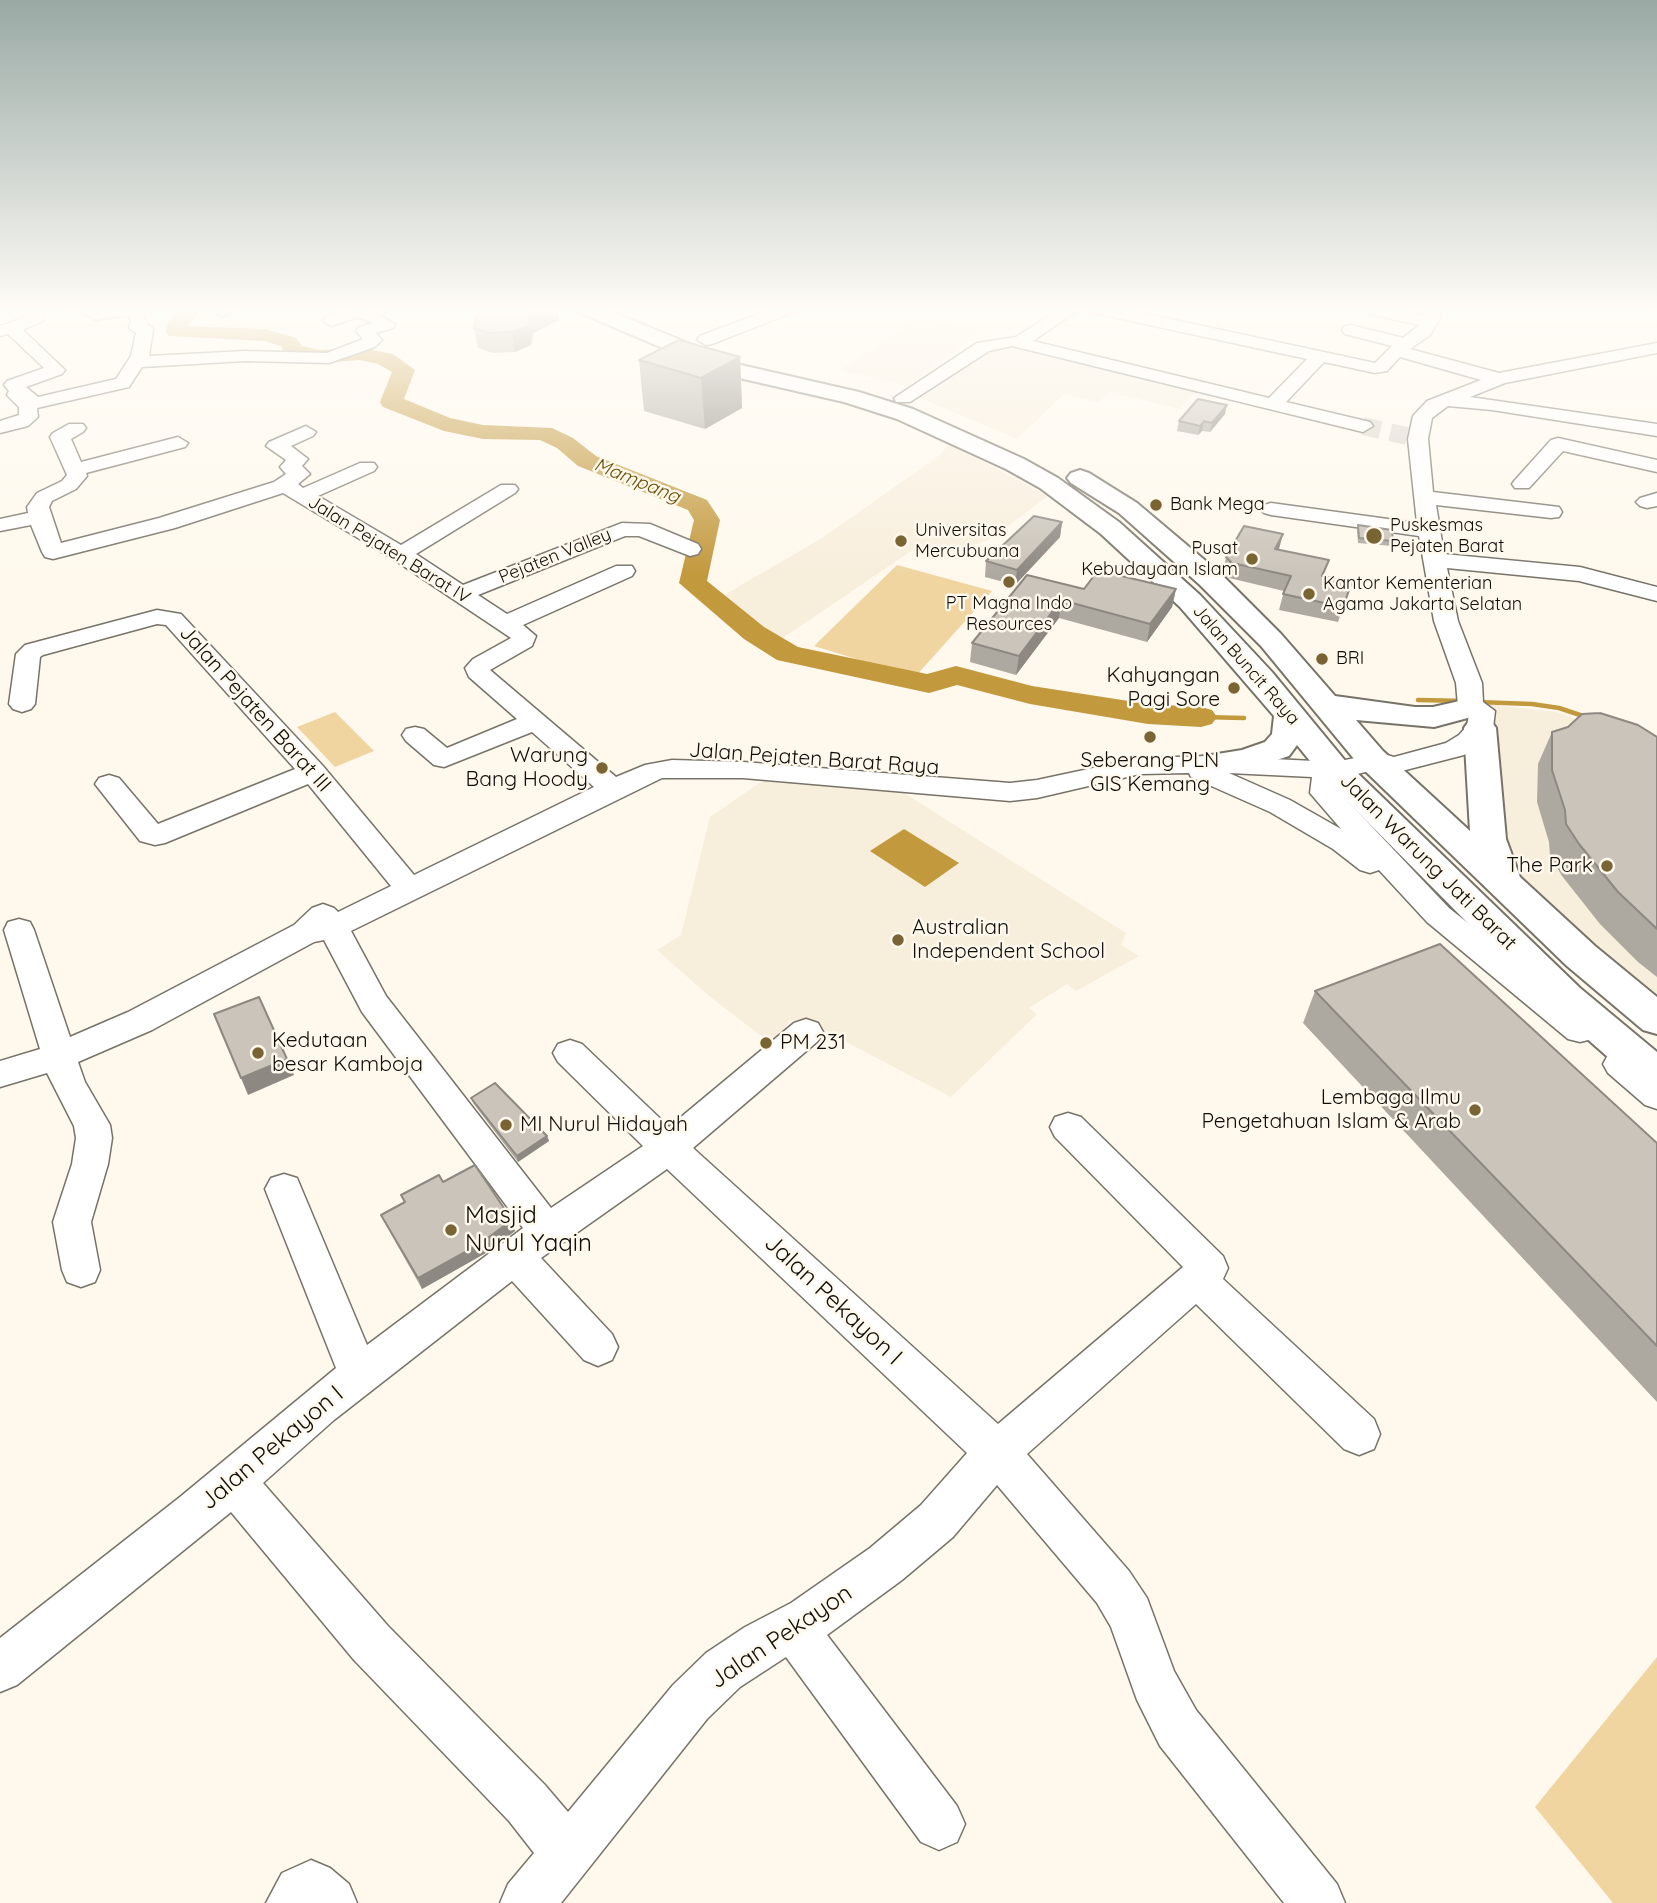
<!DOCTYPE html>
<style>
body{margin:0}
canvas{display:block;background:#fff9ed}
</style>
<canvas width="1657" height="1903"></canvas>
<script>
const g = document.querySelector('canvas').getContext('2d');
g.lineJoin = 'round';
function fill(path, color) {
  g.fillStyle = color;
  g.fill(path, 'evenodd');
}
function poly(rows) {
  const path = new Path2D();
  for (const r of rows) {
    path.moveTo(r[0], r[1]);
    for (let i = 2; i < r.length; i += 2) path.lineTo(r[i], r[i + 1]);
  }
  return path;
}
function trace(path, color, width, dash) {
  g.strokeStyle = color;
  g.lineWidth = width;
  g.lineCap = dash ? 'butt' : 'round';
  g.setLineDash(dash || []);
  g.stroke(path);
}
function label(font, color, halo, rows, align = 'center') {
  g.font = font + ' Quicksand,sans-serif';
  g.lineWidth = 5;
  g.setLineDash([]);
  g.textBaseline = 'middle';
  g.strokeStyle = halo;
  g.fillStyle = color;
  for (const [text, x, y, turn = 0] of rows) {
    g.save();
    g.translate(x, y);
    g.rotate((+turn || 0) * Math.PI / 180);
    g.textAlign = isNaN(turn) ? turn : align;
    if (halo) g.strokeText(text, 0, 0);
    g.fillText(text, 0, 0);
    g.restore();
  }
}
fill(poly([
 [920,318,983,332,907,386,840,370],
 [1001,346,1196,392,1179,409,1110,392,1098,402,1064,394,1017,439,920,398,920,393],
 [949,444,1048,496,992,538,978,544,914,549,777,642,719,598,822,538,940,455],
 [1485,704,1557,712,1657,751,1657,1009,1521,886,1501,841],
 [771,775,893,786,1126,933,1121,945,1139,956,1076,991,1067,984,1029,1008,1037,1014,951,1097,810,1023,789,1020,777,1048,709,996,657,950,681,935,710,817]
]), '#f8eedc');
fill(poly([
 [897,565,992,591,915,677,814,646],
 [335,712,374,751,335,767,297,727],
 [1657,1657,1657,1903,1613,1903,1535,1807]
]), '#f0d5a1');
fill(poly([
 [904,829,959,863,925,887,870,851]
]), '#c3993d');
trace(poly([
 [1418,700,1466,701],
 [1477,702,1532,704,1559,708,1586,717],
 [1201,717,1244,718]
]), '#c3993d', 4.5);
fill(poly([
 [180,308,201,308,188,326,265,329,296,338,302,346,320,350,360,348,393,354,415,370,404,399,450,418,483,425,552,428,573,438,596,456,707,500,720,520,707,581,764,627,798,647,927,674,956,666,1032,686,1148,704,1201,707,1212,710,1217,717,1212,724,1201,727,1148,724,1030,704,957,685,929,693,777,660,744,639,679,583,694,520,688,510,578,466,557,448,540,440,483,439,444,431,383,407,380,402,392,372,378,364,360,360,319,363,286,355,281,346,264,341,169,336,166,332,168,323,180,308]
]), '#c3993d');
trace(poly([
 [1363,426,1407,436]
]), '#dbd6cb', 18, [18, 10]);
const minor = poly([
 [16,308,35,308,43,313,45,317,43,321,23,330,65,370,62,374,26,387,38,397,116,379,131,356,136,333,129,328,131,321,128,315,96,320,71,308,141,308,147,324,153,329,149,356,245,351,327,353,363,339,356,331,359,327,372,323,358,317,331,326,323,321,325,317,350,308,374,308,372,311,395,324,393,328,376,333,382,340,375,347,329,363,245,361,142,367,129,387,37,408,38,417,28,426,0,433,0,421,19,415,19,407,7,395,9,391,4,385,7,381,44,368,8,334,0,336,0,326,26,317,16,308],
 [217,308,242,308,222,317,214,312,217,308],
 [774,308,798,308,796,311,712,344,706,345,697,340,700,336,774,308],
 [1061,308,1081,308,1033,341,1269,398,1307,359,1094,313,1086,308,1119,308,1375,363,1392,346,1345,334,1342,330,1345,326,1351,325,1403,338,1419,325,1369,314,1368,308,1390,308,1424,316,1433,310,1441,315,1438,322,1430,335,1410,349,1499,373,1657,343,1657,353,1505,383,1470,397,1657,424,1657,436,1492,410,1448,406,1432,418,1428,439,1433,492,1551,506,1559,507,1562,512,1559,517,1551,518,1436,505,1444,554,1580,567,1657,587,1657,601,1579,581,1447,568,1458,621,1482,683,1483,702,1495,711,1493,728,1477,747,1464,755,1394,773,1379,769,1344,777,1339,781,1338,791,1449,908,1592,1021,1597,1030,1592,1039,1580,1042,1568,1039,1427,922,1379,870,1370,873,1360,870,1333,849,1270,812,1191,777,1189,773,1140,774,1037,798,1010,801,743,778,662,778,351,931,386,996,551,1208,643,1146,558,1062,553,1053,558,1044,570,1040,582,1044,669,1127,794,1023,806,1019,818,1023,823,1032,818,1041,693,1148,998,1424,1183,1267,1055,1137,1050,1127,1055,1117,1068,1113,1081,1117,1223,1256,1228,1268,1223,1279,1374,1419,1380,1434,1374,1449,1359,1455,1344,1449,1196,1304,1027,1454,1129,1571,1147,1598,1174,1671,1196,1710,1337,1884,1345,1903,1284,1903,1160,1746,1137,1700,1111,1627,1097,1603,997,1485,953,1537,902,1580,827,1635,957,1806,965,1824,957,1842,939,1850,921,1842,786,1657,740,1687,707,1719,561,1903,500,1903,508,1884,534,1853,509,1821,354,1660,231,1512,17,1685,0,1692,0,1638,180,1497,336,1368,265,1189,271,1178,284,1174,297,1178,367,1345,523,1228,362,1012,324,940,314,942,152,1030,78,1062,85,1082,110,1125,112,1138,108,1164,91,1222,100,1270,95,1282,81,1287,67,1282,62,1270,53,1222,72,1164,76,1138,74,1126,47,1073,0,1087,0,1061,40,1049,4,930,8,922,19,919,30,922,34,930,70,1037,128,1012,294,925,312,908,323,904,334,908,338,912,391,886,308,784,165,843,155,845,140,841,95,784,99,778,109,775,119,778,158,824,295,769,166,625,157,624,43,655,40,657,35,704,31,709,22,712,13,709,9,704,16,654,25,645,157,610,181,614,323,766,414,875,594,787,532,732,444,767,434,765,406,741,402,735,406,729,415,727,424,729,447,748,517,719,469,677,465,668,473,659,511,638,393,559,283,493,175,528,53,559,45,557,42,552,31,525,0,531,0,519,28,513,27,507,37,493,62,481,67,475,50,437,53,433,69,424,83,424,86,428,83,432,71,439,81,462,178,437,188,443,185,447,86,473,87,476,76,489,52,501,49,507,61,543,159,518,274,482,286,474,280,467,286,460,266,446,269,442,306,426,316,432,313,436,291,446,308,459,302,466,310,474,298,484,303,488,360,463,374,463,377,467,374,471,318,496,401,545,501,485,515,485,518,489,515,493,416,554,463,585,622,523,650,524,698,544,701,549,698,554,690,556,639,536,625,536,478,595,507,614,616,566,632,566,635,571,632,576,523,625,536,636,532,646,490,670,616,777,645,765,672,760,743,762,1010,783,1037,780,1140,758,1211,756,1335,762,1380,753,1394,757,1446,743,1459,735,1467,726,1469,715,1458,706,1456,683,1434,621,1419,536,1271,515,1264,513,1260,509,1264,505,1271,503,1417,523,1408,439,1413,416,1427,401,1481,380,1400,357,1387,371,1375,373,1324,362,1286,402,1370,422,1373,426,1363,432,1012,346,989,351,910,402,896,402,894,398,977,343,1016,337,1061,308],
 [1229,773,1312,777,1310,793,1341,829,1290,800,1229,773],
 [667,1169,967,1453,921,1505,870,1548,791,1603,745,1627,706,1653,673,1685,568,1812,545,1785,388,1626,263,1483,334,1420,512,1281,584,1360,598,1366,612,1360,618,1347,612,1334,541,1258,667,1169],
 [1558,438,1657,460,1657,472,1563,451,1529,488,1515,488,1512,484,1515,480,1551,440,1558,438],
 [1657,493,1657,506,1647,508,1640,506,1636,502,1640,498,1657,493],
 [1620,1051,1632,1055,1657,1075,1657,1109,1645,1105,1608,1073,1603,1064,1608,1055,1620,1051],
 [311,1860,330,1868,349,1884,357,1903,266,1903,282,1873,311,1860]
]);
const major = poly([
 [575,308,603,308,741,365,859,392,913,409,1024,459,1058,478,1119,522,1200,595,1272,672,1347,763,1580,988,1657,1052,1657,1092,1642,1087,1552,1008,1323,777,1297,745,1289,756,1258,766,1211,774,1199,771,1194,764,1199,757,1242,750,1265,742,1272,734,1274,716,1180,607,1101,534,1040,488,1006,469,897,419,844,402,726,375,578,312,575,308],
 [1080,470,1089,473,1137,503,1220,573,1281,634,1335,696,1415,707,1433,707,1464,700,1475,702,1480,709,1475,716,1434,727,1356,720,1383,751,1470,831,1464,728,1469,721,1480,718,1491,721,1496,728,1506,839,1520,877,1595,946,1657,997,1657,1034,1643,1030,1567,966,1359,765,1261,646,1200,585,1119,513,1071,483,1067,478,1071,473,1080,470]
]);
trace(minor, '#787369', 3);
trace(major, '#787369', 4);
fill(minor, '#fff');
fill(major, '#fff');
fill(poly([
 [559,320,533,333,531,345,515,352,493,353,478,348,474,328],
 [740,357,742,408,705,429,644,411,639,360],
 [1225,414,1210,432,1202,431,1198,435,1177,431,1179,421],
 [1062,522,1060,537,1015,585,985,577,986,561],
 [1358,525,1393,541,1392,546,1358,543,1357,530],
 [1279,550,1324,576,1352,582,1338,622,1279,610,1284,591,1229,578,1223,572,1226,557],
 [1084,589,1176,589,1172,607,1147,642,1059,618,1016,675,970,662,972,643],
 [1552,732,1657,737,1657,977,1638,962,1600,924,1562,876,1550,856,1549,842,1537,802,1538,764],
 [1315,991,1657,1143,1657,1402,1303,1023],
 [471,1098,547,1136,549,1141,518,1162,473,1103],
 [443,1182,515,1231,484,1254,422,1289,386,1225,381,1215,404,1202,401,1195]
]), '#aea9a0');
fill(poly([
 [541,308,558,308,559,320,533,333,531,345,515,352,512,332,530,314],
 [740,357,742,408,705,429,701,378],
 [1227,405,1225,414,1210,432,1212,423],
 [1204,421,1202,431,1198,435,1200,426],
 [1062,522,1060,537,1015,585,1017,570],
 [1283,534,1279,549,1271,564,1275,549],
 [1176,589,1172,607,1147,642,1150,624],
 [1061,600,1059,618,1016,675,1019,656],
 [287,1059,294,1075,248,1095,241,1078],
 [547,1136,549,1141,518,1162,517,1156],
 [512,1220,515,1231,484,1254,422,1289,418,1278]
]), '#8d8982');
const building = poly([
 [478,308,541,308,530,314,528,326,512,332,489,333,474,328,478,308],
 [679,340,740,357,701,378,639,360,679,340],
 [1198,399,1227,405,1212,423,1204,421,1200,426,1179,421,1198,399],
 [1034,516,1062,522,1017,570,986,561,1034,516],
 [1358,525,1392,530,1393,541,1359,538,1358,525],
 [1244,526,1283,534,1275,549,1329,560,1322,576,1352,582,1343,607,1283,594,1291,576,1232,563,1226,557,1244,526],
 [1105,572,1176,589,1150,624,1061,600,1019,656,972,643,1027,575,1084,589,1096,573,1105,572],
 [1600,713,1638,725,1657,737,1657,929,1618,892,1579,844,1566,824,1565,810,1552,770,1552,732,1568,727,1582,714,1600,713],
 [1440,944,1657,1143,1657,1346,1315,991,1440,944],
 [259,997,287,1059,241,1078,214,1014,259,997],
 [495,1083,547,1136,517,1156,471,1098,495,1083],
 [475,1165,512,1220,481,1243,418,1278,381,1215,405,1202,401,1195,439,1175,443,1182,475,1165]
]);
fill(building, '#cac4ba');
trace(building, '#8d8982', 2);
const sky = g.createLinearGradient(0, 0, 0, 575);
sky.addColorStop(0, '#99a9a4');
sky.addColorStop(0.54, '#fffcf7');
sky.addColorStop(1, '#fffcf700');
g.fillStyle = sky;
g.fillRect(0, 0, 1657, 575);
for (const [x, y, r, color] of [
 [1156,505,7,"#7b6434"],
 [1374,536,9,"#7b6434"],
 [901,541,7,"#7b6434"],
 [1252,559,7,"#7b6434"],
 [1009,582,7,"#7b6434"],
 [1309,594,7,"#7b6434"],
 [1322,659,7,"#7b6434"],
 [1234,688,7,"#7b6434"],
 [1150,737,7,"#7b6434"],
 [602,768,7,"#7b6434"],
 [1607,866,7,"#7b6434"],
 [898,940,7,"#7b6434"],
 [766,1043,7,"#7b6434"],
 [258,1053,7,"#7b6434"],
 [1475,1110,7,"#7b6434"],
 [506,1125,7,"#7b6434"],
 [451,1230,7,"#7b6434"]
]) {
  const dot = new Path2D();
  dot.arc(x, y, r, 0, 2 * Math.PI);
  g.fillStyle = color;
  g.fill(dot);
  trace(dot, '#fff9ed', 2.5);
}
label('18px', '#100e0a', '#fff9ed', [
 ["Bank Mega",1170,505],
 ["Puskesmas",1390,526],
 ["Pejaten Barat",1390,547],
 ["Universitas",915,531],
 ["Mercubuana",915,552],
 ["Pusat",1238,549,"right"],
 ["Kebudayaan Islam",1238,570,"right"],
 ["Kantor Kementerian",1323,584],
 ["Agama Jakarta Selatan",1323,605],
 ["PT Magna Indo",1009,604,"center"],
 ["Resources",1009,625,"center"],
 ["BRI",1336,659]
], 'left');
label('18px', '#100e0a', '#fff9ed', [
 ["Jalan Pejaten Barat IV",389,550,32],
 ["Pejaten Valley",555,556,-22],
 ["Jalan Buncit Raya",1246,665,49]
]);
label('italic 19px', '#6b4e04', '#fff9ed', [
 ["Mampang",637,481,22]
]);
label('21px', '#100e0a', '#fff9ed', [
 ["Kahyangan",1220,676],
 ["Pagi Sore",1220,700],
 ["Warung",588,756],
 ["Bang Hoody",588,780],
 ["Seberang PLN",1150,761,"center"],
 ["GIS Kemang",1150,785,"center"],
 ["The Park",1593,866],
 ["Australian",912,928,"left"],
 ["Independent School",912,952,"left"],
 ["Kedutaan",272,1041,"left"],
 ["besar Kamboja",272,1065,"left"],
 ["PM 231",780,1043,"left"],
 ["Lembaga Ilmu",1461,1098],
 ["Pengetahuan Islam & Arab",1461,1122],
 ["MI Nurul Hidayah",520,1125,"left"]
], 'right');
label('21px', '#100e0a', '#fff9ed', [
 ["Jalan Pejaten Barat III",255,709,48],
 ["Jalan Pejaten Barat Raya",814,759,4],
 ["Jalan Warung Jati Barat",1428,862,45]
]);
label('24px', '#100e0a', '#fff9ed', [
 ["Masjid",465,1216],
 ["Nurul Yaqin",465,1244]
], 'left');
label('24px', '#100e0a', '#fff9ed', [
 ["Jalan Pekayon I",833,1300,43],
 ["Jalan Pekayon I",272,1448,-40],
 ["Jalan Pekayon",781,1637,-34]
]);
</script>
